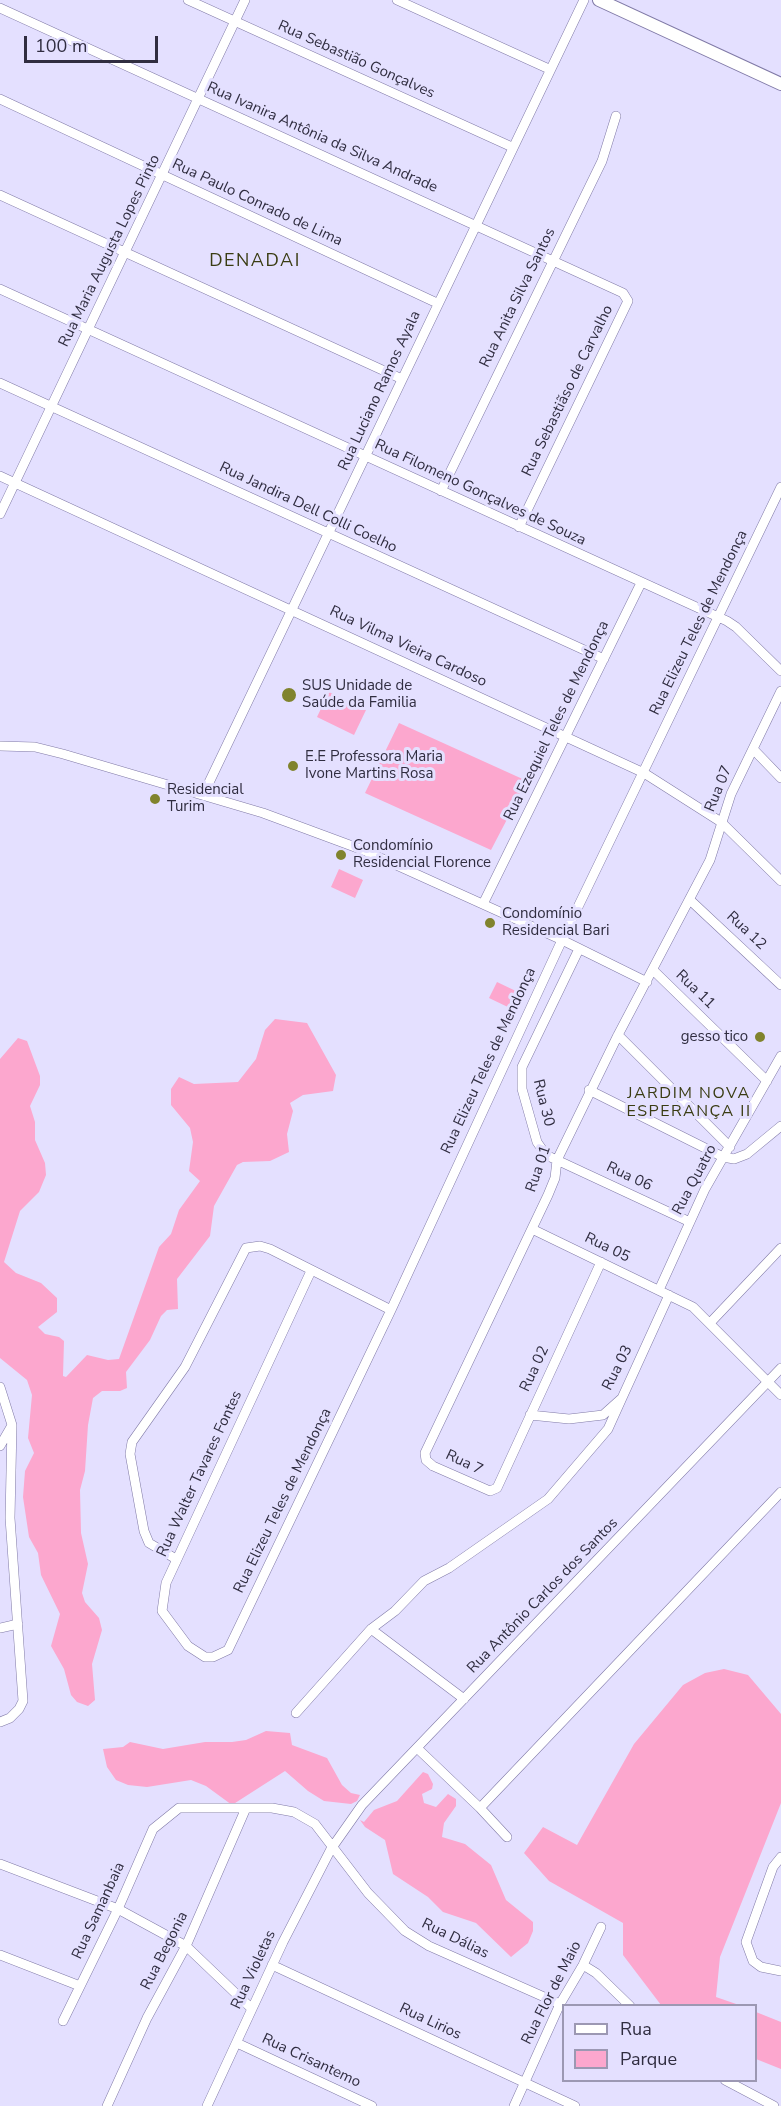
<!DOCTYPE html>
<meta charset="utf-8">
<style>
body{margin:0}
#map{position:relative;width:781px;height:2106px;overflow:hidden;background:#e4e0ff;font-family:"Nunito Sans",sans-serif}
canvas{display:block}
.legend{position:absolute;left:562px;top:2004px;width:195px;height:78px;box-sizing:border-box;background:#e4e0ff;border:2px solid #9c98b3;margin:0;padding:8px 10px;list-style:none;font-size:18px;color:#302d40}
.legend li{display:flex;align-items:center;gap:12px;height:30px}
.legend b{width:30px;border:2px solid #9c98b3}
.scale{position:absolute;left:24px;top:36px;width:134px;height:27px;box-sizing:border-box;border:3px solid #302d40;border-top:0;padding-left:8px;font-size:18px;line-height:21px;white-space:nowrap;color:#302d40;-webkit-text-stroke:4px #e4e0ff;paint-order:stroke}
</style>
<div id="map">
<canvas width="781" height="2106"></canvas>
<ul class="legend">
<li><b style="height:8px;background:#fff"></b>Rua</li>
<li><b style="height:16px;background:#fca7ce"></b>Parque</li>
</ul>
<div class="scale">100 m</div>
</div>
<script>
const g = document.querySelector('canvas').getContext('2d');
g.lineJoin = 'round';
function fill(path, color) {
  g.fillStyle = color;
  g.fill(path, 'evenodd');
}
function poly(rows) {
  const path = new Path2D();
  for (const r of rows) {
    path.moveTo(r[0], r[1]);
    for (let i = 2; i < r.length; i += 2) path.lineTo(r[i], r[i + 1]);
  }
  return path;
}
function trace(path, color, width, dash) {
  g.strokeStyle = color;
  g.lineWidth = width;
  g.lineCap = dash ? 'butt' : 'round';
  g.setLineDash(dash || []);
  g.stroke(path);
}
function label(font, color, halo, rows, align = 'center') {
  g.font = font + ' "Nunito Sans",sans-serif';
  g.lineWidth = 6;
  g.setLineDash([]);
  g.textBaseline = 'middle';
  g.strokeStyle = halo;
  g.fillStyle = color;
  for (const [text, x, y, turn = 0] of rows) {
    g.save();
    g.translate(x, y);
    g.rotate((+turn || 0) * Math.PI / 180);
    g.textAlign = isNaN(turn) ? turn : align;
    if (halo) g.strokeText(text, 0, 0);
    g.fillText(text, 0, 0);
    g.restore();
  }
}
fill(poly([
 [329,692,366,710,354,735,317,717],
 [399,723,527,781,491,850,365,793],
 [339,869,363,880,355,898,331,887],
 [497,982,520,993,512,1009,489,998],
 [275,1019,307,1023,336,1075,333,1091,303,1095,290,1103,293,1111,287,1134,289,1152,270,1161,243,1162,237,1165,214,1206,210,1236,177,1279,178,1309,167,1310,161,1316,150,1340,126,1372,127,1388,120,1391,102,1391,93,1398,88,1425,85,1471,80,1490,81,1533,88,1564,82,1593,85,1602,99,1618,102,1630,92,1664,95,1700,88,1706,77,1702,71,1695,64,1669,51,1646,60,1614,41,1575,38,1553,29,1537,23,1497,25,1471,34,1453,28,1438,32,1395,27,1380,0,1358,0,1059,18,1038,27,1041,40,1076,40,1085,30,1106,35,1122,35,1140,45,1163,46,1175,39,1192,20,1211,4,1262,16,1273,41,1283,57,1298,57,1312,38,1327,45,1334,59,1337,64,1341,63,1376,66,1377,87,1355,108,1360,119,1359,159,1247,171,1234,179,1210,200,1181,189,1171,193,1142,190,1128,171,1105,171,1089,179,1077,194,1084,238,1082,256,1059,265,1030],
 [724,1669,748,1675,781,1714,781,1803,720,1957,716,1997,739,2005,661,2005,623,1955,623,1923,549,1881,524,1853,543,1827,577,1845,634,1744,683,1685,705,1673],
 [266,1731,290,1733,292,1745,327,1758,342,1785,351,1793,360,1795,357,1801,351,1804,324,1801,308,1791,285,1771,232,1805,206,1786,191,1780,147,1787,128,1785,116,1780,107,1767,103,1749,123,1747,130,1742,163,1749,205,1742,232,1742,246,1740],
 [423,1772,428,1774,433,1784,432,1789,422,1794,424,1803,436,1807,448,1794,456,1799,456,1806,444,1823,442,1837,465,1844,491,1865,506,1900,533,1922,533,1931,528,1943,511,1957,476,1923,443,1912,428,1897,393,1874,385,1840,365,1827,360,1820,364,1822,374,1810,397,1801],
 [756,2012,781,2022,781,2069,756,2059]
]), '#fca7ce');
const street = poly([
 [188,0,512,147],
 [397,0,549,69],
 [0,8,623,293,628,301,519,527],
 [0,99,437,303],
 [0,195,402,379],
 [0,289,727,621,736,627,781,671],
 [0,383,604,659],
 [0,476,644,773,721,822,781,881],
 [441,491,602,161,616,116],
 [0,514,245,0],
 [0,746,35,747,63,754,263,813,363,850,562,940,647,982],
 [753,749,781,778],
 [203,795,584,0],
 [690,900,781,985],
 [483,904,641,583],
 [579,949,522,1067,522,1089,537,1142,546,1155,690,1222],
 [653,970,767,1081],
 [618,1035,730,1147],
 [589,1090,723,1157,734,1159,747,1154,781,1126],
 [532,1229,693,1307,781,1395],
 [601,1262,497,1488,490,1491,433,1466,426,1460,425,1453,548,1195,555,1178,557,1160,618,1035,710,860,731,794,781,691],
 [311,1271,166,1583,162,1611,188,1646,205,1657,213,1657,228,1650,391,1310,562,940,781,487],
 [659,1290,705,1189,781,1056],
 [710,1323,781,1248],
 [0,1387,12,1425,10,1518,23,1701,19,1709,10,1718,0,1722],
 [530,1415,569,1419,603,1415,622,1398,669,1295],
 [0,1446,11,1427],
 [176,1559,149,1543,144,1531,130,1454,132,1442,185,1367,246,1248,260,1246,270,1249,391,1310],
 [0,1628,18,1624],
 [371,1629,464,1699],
 [296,1713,371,1629,395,1611,424,1581,449,1568,548,1499,608,1429,622,1398],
 [417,1748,480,1808,507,1837],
 [480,1808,781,1492],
 [781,1857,773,1867,746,1942,753,1961,761,1967,781,1971],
 [0,1864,118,1909,186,1946,251,2008],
 [0,1955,80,1986],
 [272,1965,575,2106],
 [583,1965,596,1973,630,2006],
 [63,2021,118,1909,153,1829,179,1808,272,1808,294,1812,315,1824,368,1893,405,1931,429,1946,560,2004],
 [237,2043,372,2106],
 [725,2080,774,2106],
 [107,2106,147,2018,186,1946,246,1808],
 [207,2106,283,1942,331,1849,362,1805,781,1368],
 [514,2106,560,2004,583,1965,601,1927]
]);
const secondary = poly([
 [599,0,781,84]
]);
trace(street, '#807aa7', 10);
trace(secondary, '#807aa7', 14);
trace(street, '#fff', 9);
trace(secondary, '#fff', 12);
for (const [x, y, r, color] of [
 [289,695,8,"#80832d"],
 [293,766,6,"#80832d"],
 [155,799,6,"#80832d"],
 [341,855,6,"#80832d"],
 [490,923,6,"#80832d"],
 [760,1037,6,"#80832d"]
]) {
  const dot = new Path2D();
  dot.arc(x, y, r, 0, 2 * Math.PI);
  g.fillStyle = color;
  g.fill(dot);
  trace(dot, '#e4e0ff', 2);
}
label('15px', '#302d40', '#e4e0ff', [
 ["Rua Sebastião Gonçalves",356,60,24],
 ["Rua Ivanira Antônia da Silva Andrade",322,138,24],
 ["Rua Paulo Conrado de Lima",257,203,25],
 ["Rua Maria Augusta Lopes Pinto",110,251,-64],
 ["Rua Anita Silva Santos",518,298,-64],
 ["Rua Luciano Ramos Ayala",380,391,-65],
 ["Rua Sebastiãso de Carvalho",568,391,-64],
 ["Rua Filomeno Gonçalves de Souza",480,493,25],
 ["Rua Jandira Dell Colli Coelho",308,508,25],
 ["Rua Elizeu Teles de Mendonça",699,623,-64],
 ["Rua Vilma Vieira Cardoso",408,647,25],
 ["Rua Ezequiel Teles de Mendonça",557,721,-64],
 ["Rua 07",719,789,-68],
 ["Rua 12",746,931,43],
 ["Rua 11",695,990,44],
 ["Rua Elizeu Teles de Mendonça",489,1061,-65],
 ["Rua 30",543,1103,76],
 ["Rua 01",539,1169,-71],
 ["Rua 06",629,1177,25],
 ["Rua Quatro",695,1180,-62],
 ["Rua 05",607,1248,26],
 ["Rua 03",618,1368,-63],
 ["Rua 02",535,1369,-65],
 ["Rua 7",464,1463,25],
 ["Rua Walter Tavares Fontes",200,1474,-65],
 ["Rua Elizeu Teles de Mendonça",283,1501,-64],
 ["Rua Antônio Carlos dos Santos",543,1596,-46],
 ["Rua Samanbaia",99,1911,-65],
 ["Rua Dálias",455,1939,26],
 ["Rua Begonia",165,1951,-63],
 ["Rua Violetas",254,1970,-65],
 ["Rua Flor de Maio",552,1993,-63],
 ["Rua Lirios",430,2022,25],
 ["Rua Crisantemo",311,2061,25]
]);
label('15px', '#302d40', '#e4e0ff', [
 ["SUS Unidade de",302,686],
 ["Saúde da Familia",302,703],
 ["E.E Professora Maria",305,757],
 ["Ivone Martins Rosa",305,774],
 ["Residencial",167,790],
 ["Turim",167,807],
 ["Condomínio",353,846],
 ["Residencial Florence",353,863],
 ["Condomínio",502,914],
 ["Residencial Bari",502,931],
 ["gesso tico",748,1037,"right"]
], 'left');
g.letterSpacing = '1.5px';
label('16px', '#3a3c13', '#e4e0ff', [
 ["JARDIM NOVA",689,1094],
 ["ESPERANÇA II",689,1112]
]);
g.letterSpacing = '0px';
g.letterSpacing = '1.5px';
label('18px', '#3a3c13', '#e4e0ff', [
 ["DENADAI",255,262]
]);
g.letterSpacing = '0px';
</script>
